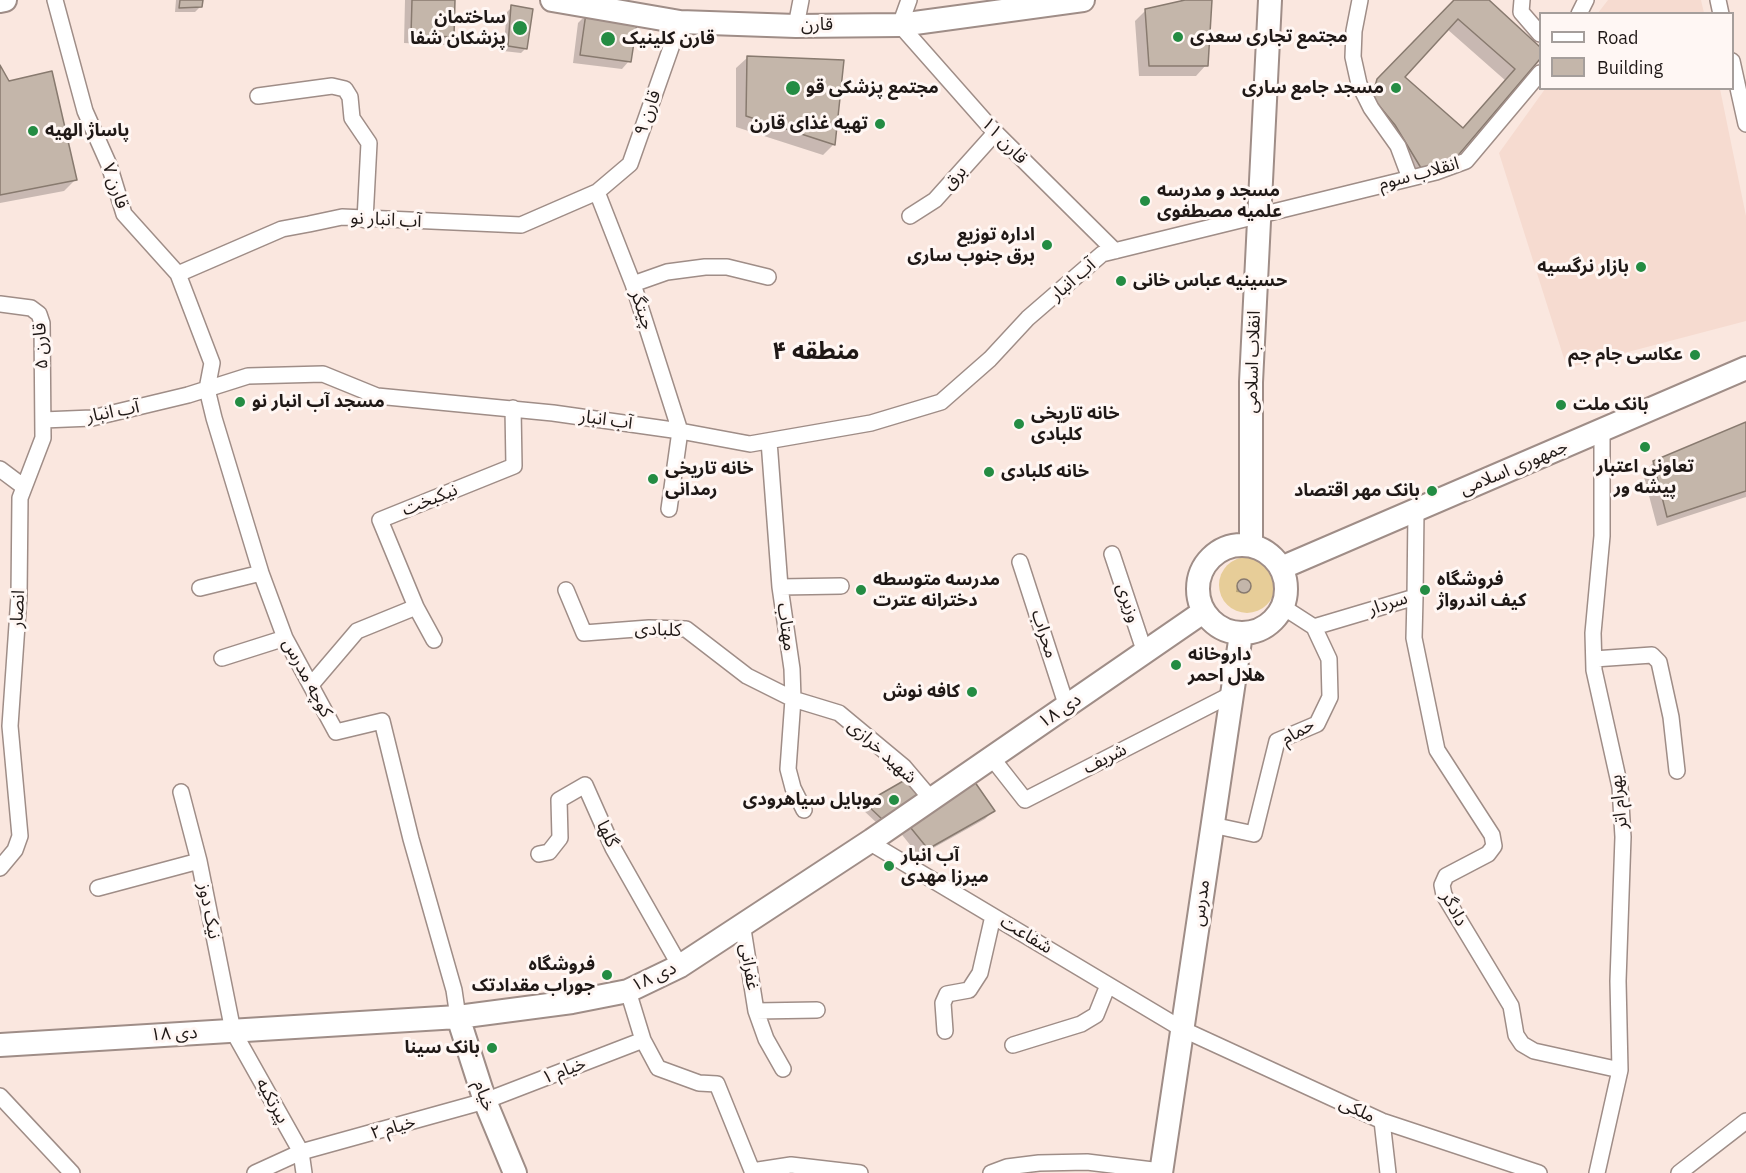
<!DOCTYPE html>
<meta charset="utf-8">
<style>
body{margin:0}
#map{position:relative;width:1746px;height:1173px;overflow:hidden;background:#fae7df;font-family:"IBM Plex Sans",sans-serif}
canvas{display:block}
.legend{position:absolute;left:1539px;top:12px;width:195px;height:78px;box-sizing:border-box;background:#fff7f4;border:2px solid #a59e9b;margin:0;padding:8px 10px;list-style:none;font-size:18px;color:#1f1816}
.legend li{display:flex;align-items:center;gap:12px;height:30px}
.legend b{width:30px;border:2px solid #a59e9b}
</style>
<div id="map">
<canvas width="1746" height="1173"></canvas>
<ul class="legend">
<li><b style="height:8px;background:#fff"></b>Road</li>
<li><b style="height:16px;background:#c4b6aa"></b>Building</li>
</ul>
</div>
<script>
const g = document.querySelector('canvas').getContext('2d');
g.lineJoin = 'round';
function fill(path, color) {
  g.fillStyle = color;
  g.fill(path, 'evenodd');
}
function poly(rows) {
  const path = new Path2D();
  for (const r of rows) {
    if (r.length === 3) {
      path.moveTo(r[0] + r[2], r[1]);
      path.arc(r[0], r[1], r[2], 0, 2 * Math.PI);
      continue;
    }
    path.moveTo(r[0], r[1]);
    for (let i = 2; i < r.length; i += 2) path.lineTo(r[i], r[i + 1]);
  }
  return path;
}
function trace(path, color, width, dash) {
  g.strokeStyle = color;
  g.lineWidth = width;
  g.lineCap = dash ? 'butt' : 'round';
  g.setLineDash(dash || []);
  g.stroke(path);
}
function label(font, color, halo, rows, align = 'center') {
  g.font = font + ' "IBM Plex Sans","Noto Sans Arabic",sans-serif';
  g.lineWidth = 6;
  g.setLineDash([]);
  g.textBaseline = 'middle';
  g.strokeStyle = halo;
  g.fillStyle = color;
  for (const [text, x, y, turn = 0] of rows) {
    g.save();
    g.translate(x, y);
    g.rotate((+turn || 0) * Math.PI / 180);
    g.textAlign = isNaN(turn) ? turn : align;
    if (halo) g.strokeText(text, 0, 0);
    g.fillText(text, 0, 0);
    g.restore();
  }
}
fill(poly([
 [1608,0,1701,0,1704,13,1598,13],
 [1545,89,1720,89,1746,216,1746,321,1567,368,1499,153]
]), '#f6dbd0');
fill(poly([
 [1247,585,28]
]), '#e7cd98');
fill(poly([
 [176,0,202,0,200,7,195,12,175,12],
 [405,0,453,0,453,37,445,45,404,43],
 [1192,0,1211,0,1206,65,1196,76,1139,76,1135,21,1146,10],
 [1455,0,1487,0,1540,49,1540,57,1454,158,1410,178,1385,136,1362,109,1367,92],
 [1447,29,1506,81,1462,130,1403,77],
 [512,7,526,48,521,53,503,51,507,12],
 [586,15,629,61,622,69,573,63,578,23],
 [747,58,834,144,823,155,736,127,736,68],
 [0,68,75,180,64,191,0,203],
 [1746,424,1746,497,1657,526,1643,473,1654,462],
 [1242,581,1248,583,1245,593,1236,592,1237,586],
 [905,782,919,797,879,825,862,809],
 [939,800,993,811,985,819,919,856,899,831]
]), '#0003');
const building = poly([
 [180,0,203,0,202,7,179,8,180,0],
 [412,0,455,0,454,37,411,35,412,0],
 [1185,0,1212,0,1208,66,1149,66,1145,9,1185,0],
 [1454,0,1489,0,1540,47,1540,59,1455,159,1421,168,1395,125,1372,97,1377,79,1454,0],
 [1458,19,1515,69,1463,128,1405,77,1458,19],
 [511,5,533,9,527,49,508,46,511,5],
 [586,13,637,23,631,62,580,55,586,13],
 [747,56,844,60,835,145,746,116,747,56],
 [0,65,9,81,52,71,77,180,0,195,0,65],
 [1746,422,1746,491,1667,517,1653,461,1746,422],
 [1244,586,7],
 [972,778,995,811,928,849,906,822,972,778],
 [905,780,921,797,884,821,865,803,905,780]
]);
fill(building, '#c4b6aa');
trace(building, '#887a6f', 1.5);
const street = poly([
 [55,0,85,111,109,165,124,214,178,274,212,363,207,389,214,418,261,573,285,638,336,732,382,721,411,839,454,990,458,1017],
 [909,0,900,25,991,128,1115,251],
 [1360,0,1354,31,1353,57,1359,84,1371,108,1398,146,1410,178],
 [1522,0,1521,12,1540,34],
 [1718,0,1721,14],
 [1579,14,1586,0],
 [796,26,801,0],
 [1732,61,1746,124],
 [258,96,332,86,345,89,350,97,352,118,369,143,365,220],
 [597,192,633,284,680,431,669,509],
 [910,216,935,200,995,133],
 [178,274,282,229,309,224,342,217,521,225,597,192,630,164,680,22],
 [633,284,667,272,705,267,727,267,768,277],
 [0,304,31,308,39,314,42,323,43,438,20,498,19,596,10,726,20,836,15,850,0,868],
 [43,420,92,418,188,395,248,376,323,374,377,396,553,413,680,431,750,444,871,423,941,402,990,359,1028,318,1102,254,1436,172,1466,161,1540,73],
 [769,441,780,587,792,669,793,699,788,769,793,788,804,810],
 [0,469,24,487],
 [1112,554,1145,653],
 [1020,562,1067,707],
 [780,587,841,586],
 [200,588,261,573],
 [566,590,584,633,649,628,686,629,747,676,793,699,839,713,904,767,932,800],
 [1415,597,1414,638,1437,750,1492,835,1494,846,1488,854,1446,876,1442,885,1444,895,1511,1006,1516,1035,1522,1044,1534,1051,1620,1070],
 [1283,607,1314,627],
 [1314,627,1415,597,1416,510],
 [434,640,416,607,380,520,514,466,513,408],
 [222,658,285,638],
 [1594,659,1652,655,1659,662,1671,717,1677,771],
 [311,685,357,631,416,607],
 [992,758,1025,800,1232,694],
 [181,792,199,861,233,1031,301,1152,304,1173],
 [1212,825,1254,834,1277,741,1317,724,1330,697,1329,659,1314,627],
 [869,842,1182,1029,1382,1121,1539,1173],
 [539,854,549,852,560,838,559,800,585,785,613,848,680,966],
 [98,888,199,861],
 [742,923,756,1011],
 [628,991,643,1040,658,1068,699,1083,717,1084,753,1173],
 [945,1031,943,1003,947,994,969,990,980,973,993,916],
 [1013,1045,1081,1024,1096,1015,1108,985],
 [783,1069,766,1039,756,1011,817,1010],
 [0,1096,72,1173],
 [1382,1121,1388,1173],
 [752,1171,791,1165,860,1173],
 [255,1173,301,1152,485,1101,643,1040],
 [991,1173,1007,1167,1039,1163,1087,1162,1161,1171],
 [1597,1173,1620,1070,1618,981,1623,837,1620,787,1594,670,1593,633,1602,536,1602,430],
 [1679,1173,1746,1121]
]);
const secondary = poly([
 [552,0,680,22,796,26,900,25,1083,0],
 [0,1,5,0],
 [1242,589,44],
 [1251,545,1251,382,1270,0],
 [1281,568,1746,368],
 [458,1017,485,1101,515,1173],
 [0,1045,458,1017,572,1002,628,991,680,966,872,840,1203,612],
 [1161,1173,1241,634]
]);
trace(street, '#9f8d87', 18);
trace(secondary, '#9f8d87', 26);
trace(street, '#fff', 15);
trace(secondary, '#fff', 22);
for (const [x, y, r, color] of [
 [520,28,8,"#248c43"],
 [1178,37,6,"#248c43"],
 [608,39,8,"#248c43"],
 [793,88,8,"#248c43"],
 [1396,88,6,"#248c43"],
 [880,124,6,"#248c43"],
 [33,131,6,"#248c43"],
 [1145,201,6,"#248c43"],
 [1047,245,6,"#248c43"],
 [1641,267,6,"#248c43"],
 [1121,281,6,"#248c43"],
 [1695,355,6,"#248c43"],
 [240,402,6,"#248c43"],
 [1561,405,6,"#248c43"],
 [1019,424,6,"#248c43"],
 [1645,447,6,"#248c43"],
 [989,472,6,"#248c43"],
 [653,479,6,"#248c43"],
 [1432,491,6,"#248c43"],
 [861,590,6,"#248c43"],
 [1425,590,6,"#248c43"],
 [1176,665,6,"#248c43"],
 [972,692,6,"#248c43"],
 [894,800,6,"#248c43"],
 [889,866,6,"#248c43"],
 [607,975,6,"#248c43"],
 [492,1048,6,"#248c43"]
]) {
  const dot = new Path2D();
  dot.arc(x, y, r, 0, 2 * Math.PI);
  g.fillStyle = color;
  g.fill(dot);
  trace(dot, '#fff7f4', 2);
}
label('bold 18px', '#1f1816', '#fff7f4', [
 ["ساختمان",506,18,"right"],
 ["پزشکان شفا",506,39,"right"],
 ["مجتمع تجاری سعدی",1190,37],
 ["قارن کلینیک",622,39],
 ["مجتمع پزشکی قو",806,88],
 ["مسجد جامع ساری",1384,88,"right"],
 ["تهیه غذای قارن",868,124,"right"],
 ["پاساژ الهیه",45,131],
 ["مسجد و مدرسه",1157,191],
 ["علمیه مصطفوی",1157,212],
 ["اداره توزیع",1035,235,"right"],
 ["برق جنوب ساری",1035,256,"right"],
 ["بازار نرگسیه",1629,267,"right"],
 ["حسینیه عباس خانی",1133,281],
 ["عکاسی جام جم",1683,355,"right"],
 ["مسجد آب انبار نو",252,402],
 ["بانک ملت",1573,405],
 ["خانه تاریخی",1031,414],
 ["کلبادی",1031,435],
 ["تعاونی اعتبار",1645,467,"center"],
 ["پیشه ور",1645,488,"center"],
 ["خانه تاریخی",665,469],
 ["رمدانی",665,490],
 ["خانه کلبادی",1001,472],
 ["بانک مهر اقتصاد",1420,491,"right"],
 ["مدرسه متوسطه",873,580],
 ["دخترانه عترت",873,601],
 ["فروشگاه",1437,580],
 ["کیف اندرواژ",1437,601],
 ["داروخانه",1188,655],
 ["هلال احمر",1188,676],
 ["کافه نوش",960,692,"right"],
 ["موبایل سیاهرودی",882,800,"right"],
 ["آب انبار",901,856],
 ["میرزا مهدی",901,877],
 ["فروشگاه",595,965,"right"],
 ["جوراب مقدادتک",595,986,"right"],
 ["بانک سینا",480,1048,"right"]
], 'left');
label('18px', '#1f1816', '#fff7f4', [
 ["قارن",817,25],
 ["قارن ٩",648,113,-71],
 ["قارن ۱۱",1004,141,46],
 ["انقلاب سوم",1419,174,-15],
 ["برق",955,178,-49],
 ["قارن ٧",115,186,71],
 ["آب انبار نو",386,220,3],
 ["آب انبار",1073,280,-41],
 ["چیتگر",642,310,72],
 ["قارن ۵",41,346,-93],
 ["انقلاب اسلامی",1253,362,-88],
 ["آب انبار",113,412,-11],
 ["آب انبار",606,420,8],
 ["جمهوری اسلامی",1514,468,-23],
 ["نیکبخت",430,500,-22],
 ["وزیری",1128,603,72],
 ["سردار",1388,604,-18],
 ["انصار",18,609,-87],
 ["مهتاب",786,627,82],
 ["کلبادی",658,630,2],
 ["محراب",1044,634,72],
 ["کوچه مدرس",307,678,62],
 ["۱۸ دی",1060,711,-34],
 ["حمام",1298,732,-30],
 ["شهید خرازی",882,752,42],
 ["شریف",1105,759,-27],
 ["بهرام اتر",1619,802,-96],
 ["گلها",607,834,65],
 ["مدرس",1201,903,-82],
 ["دادگر",1454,909,62],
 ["نیک دوز",209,911,79],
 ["شفاعت",1026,935,31],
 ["غفرانی",749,967,81],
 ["۱۸ دی",654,977,-25],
 ["۱۸ دی",174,1034,-3],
 ["خیام ۱",564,1071,-21],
 ["خیام",484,1096,70],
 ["پیرتکیه",272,1101,61],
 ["ملکی",1357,1110,25],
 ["خیام ۲",393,1128,-16]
]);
label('bold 24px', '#1f1816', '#fff7f4', [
 ["منطقه ۴",816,352]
]);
</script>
